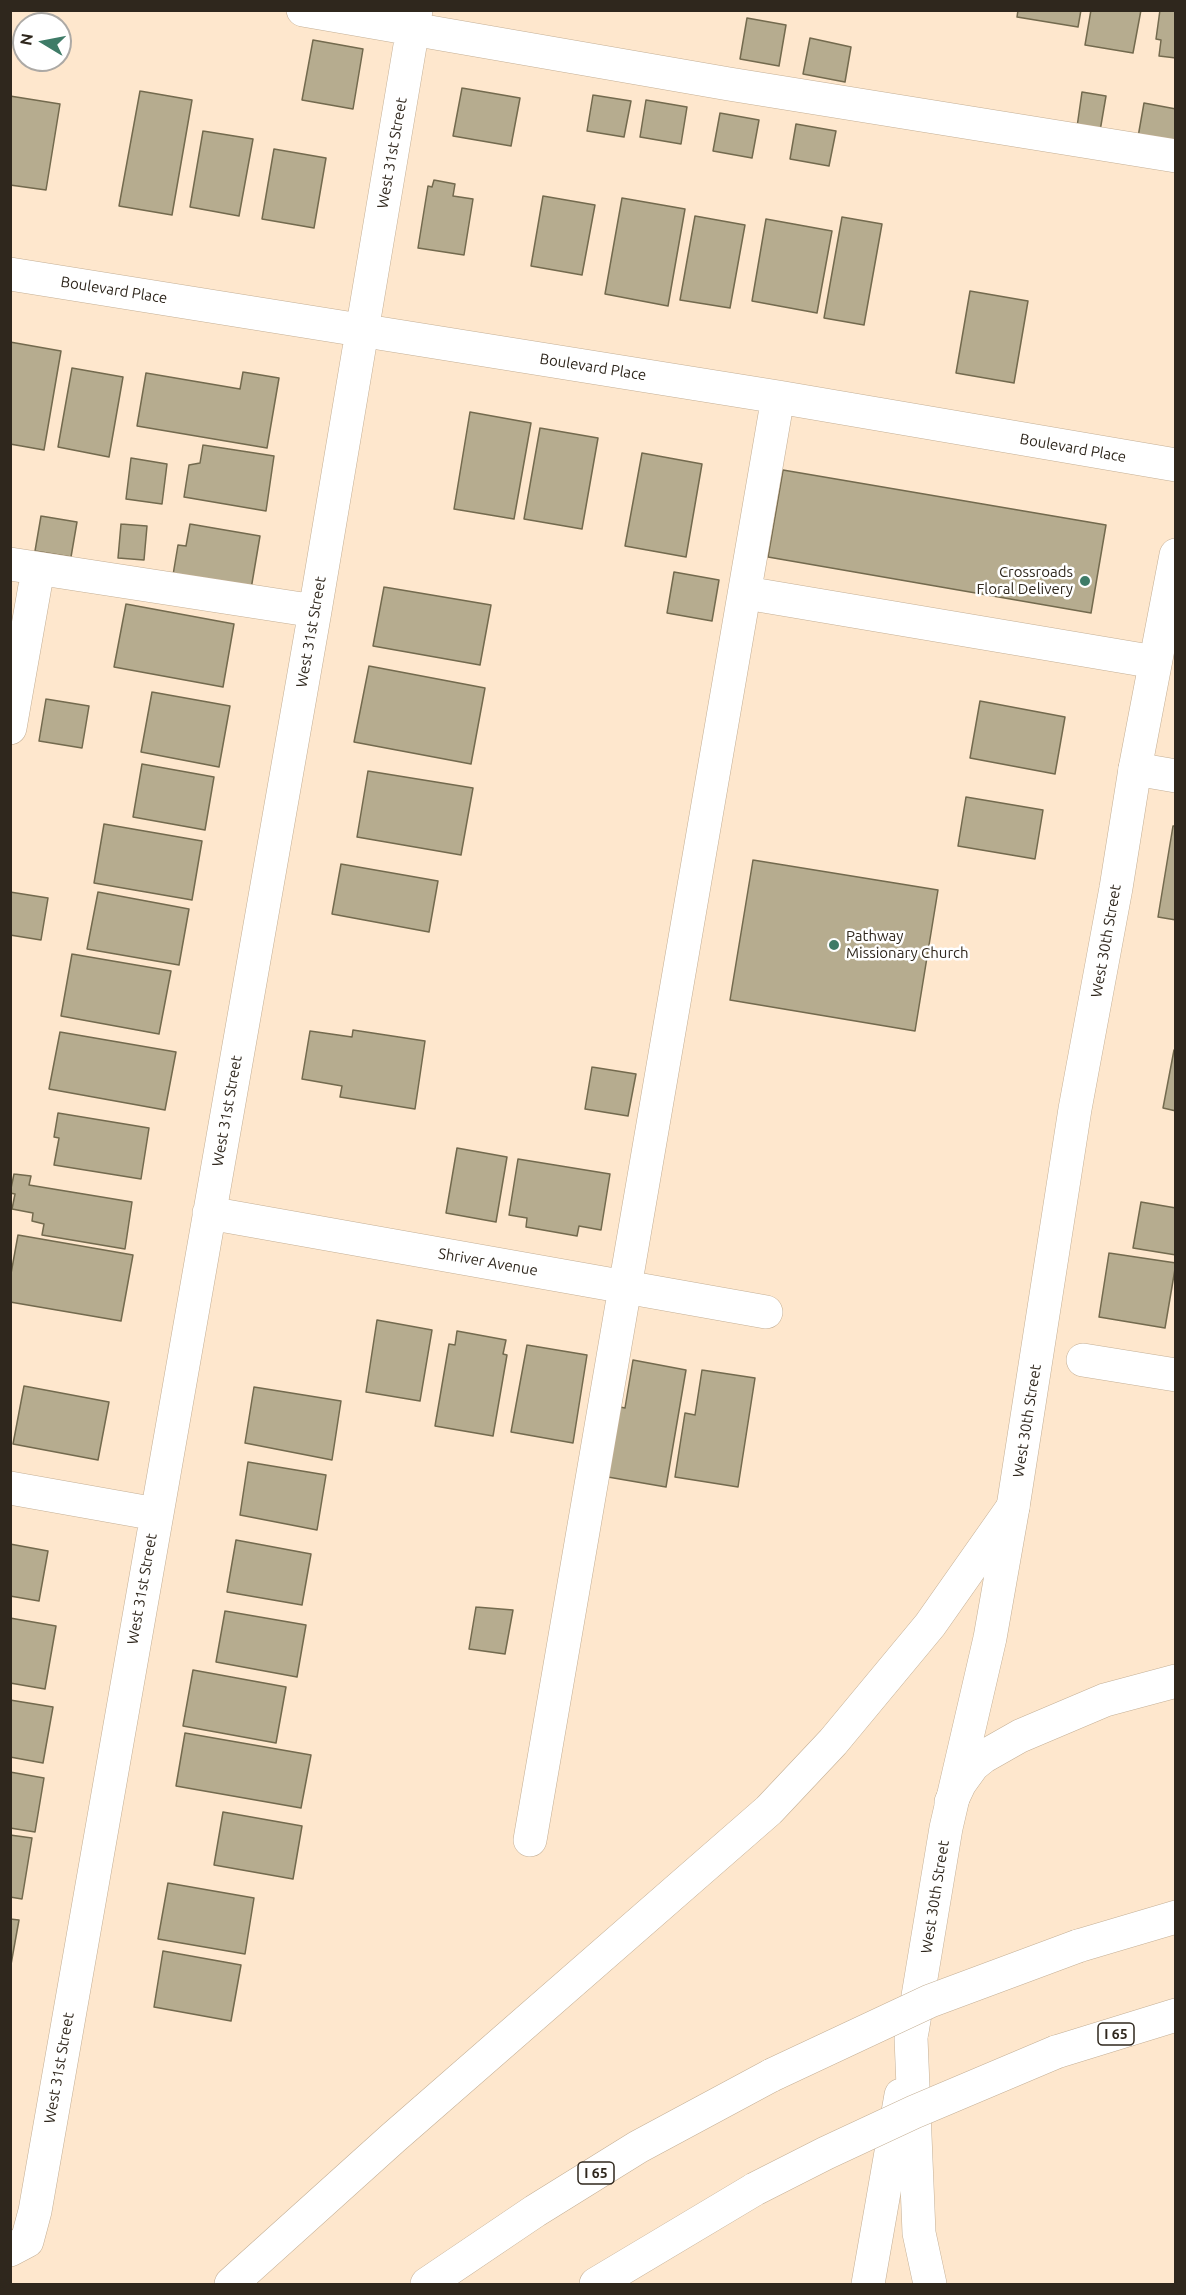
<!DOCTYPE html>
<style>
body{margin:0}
#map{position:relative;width:1186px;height:2295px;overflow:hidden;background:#fee7cd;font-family:Ubuntu,sans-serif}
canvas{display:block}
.frame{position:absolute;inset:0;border:12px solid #2f271d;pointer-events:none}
.north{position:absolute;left:12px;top:12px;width:60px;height:60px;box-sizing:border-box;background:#fff;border:2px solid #aca9a5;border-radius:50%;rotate:280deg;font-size:16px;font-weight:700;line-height:24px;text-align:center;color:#2f271d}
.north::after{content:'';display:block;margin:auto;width:21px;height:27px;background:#3e7b67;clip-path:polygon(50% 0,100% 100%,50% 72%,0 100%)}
</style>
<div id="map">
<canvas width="1186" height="2295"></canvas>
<div class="frame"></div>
<div class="north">N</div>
</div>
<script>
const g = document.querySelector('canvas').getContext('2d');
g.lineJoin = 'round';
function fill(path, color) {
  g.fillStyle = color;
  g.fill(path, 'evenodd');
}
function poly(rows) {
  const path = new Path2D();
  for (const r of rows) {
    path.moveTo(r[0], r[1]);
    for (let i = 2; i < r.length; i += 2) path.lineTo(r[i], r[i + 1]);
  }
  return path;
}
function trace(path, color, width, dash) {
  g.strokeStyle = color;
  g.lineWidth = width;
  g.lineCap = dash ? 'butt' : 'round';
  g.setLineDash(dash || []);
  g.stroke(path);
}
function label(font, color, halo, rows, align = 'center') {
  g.font = font + ' Ubuntu,sans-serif';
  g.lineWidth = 5;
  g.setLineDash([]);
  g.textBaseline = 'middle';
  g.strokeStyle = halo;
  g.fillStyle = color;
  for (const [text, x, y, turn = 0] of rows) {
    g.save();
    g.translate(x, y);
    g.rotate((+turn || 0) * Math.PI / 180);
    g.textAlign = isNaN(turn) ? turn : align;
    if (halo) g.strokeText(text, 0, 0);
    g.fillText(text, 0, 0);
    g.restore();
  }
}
const building = poly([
 [1018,10,1081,10,1078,27,1017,17,1018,10],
 [1091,10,1141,10,1133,53,1085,45,1091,10],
 [1160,10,1176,10,1176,58,1159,56,1161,40,1156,39,1160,10],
 [747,18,786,25,779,66,740,59,747,18],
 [810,38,851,47,845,82,803,74,810,38],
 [313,40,363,49,353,109,302,100,313,40],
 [462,88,520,98,511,146,453,136,462,88],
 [140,91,192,100,172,215,119,206,140,91],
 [1082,92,1106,96,1100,131,1077,127,1082,92],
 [593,95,631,101,624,137,587,131,593,95],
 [10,96,60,104,46,190,10,185,10,96],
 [646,100,687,107,681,144,640,137,646,100],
 [1144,103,1176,109,1175,143,1138,137,1144,103],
 [720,113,759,120,752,158,713,151,720,113],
 [796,124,836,131,829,166,790,159,796,124],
 [203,131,253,139,239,216,190,207,203,131],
 [274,149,326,158,314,228,262,219,274,149],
 [434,180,455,184,453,196,473,199,464,255,418,248,428,186,432,187,434,180],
 [543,196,595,205,582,275,531,266,543,196],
 [622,198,685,209,668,306,605,294,622,198],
 [695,216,745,225,730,308,680,300,695,216],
 [842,217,882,224,864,325,824,318,842,217],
 [766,219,832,231,817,313,752,301,766,219],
 [970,291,1028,301,1014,383,956,373,970,291],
 [10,342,61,351,44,450,10,444,10,342],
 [72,368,123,377,109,457,58,447,72,368],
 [243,372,279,378,267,448,137,426,146,373,240,389,243,372],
 [470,412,531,423,514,519,454,509,470,412],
 [540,428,598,438,582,529,524,519,540,428],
 [203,445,274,456,266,511,184,497,189,465,200,463,203,445],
 [642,453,702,464,686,557,625,546,642,453],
 [131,458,167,464,162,504,126,499,131,458],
 [783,470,1106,525,1091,613,768,557,783,470],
 [41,516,77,522,71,557,35,551,41,516],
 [121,524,147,526,144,560,118,558,121,524],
 [190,524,260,536,250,595,172,581,178,545,186,546,190,524],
 [674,572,719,580,712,621,667,613,674,572],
 [384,587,491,605,480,665,373,646,384,587],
 [126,604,234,624,223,687,114,667,126,604],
 [369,666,485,688,471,764,354,742,369,666],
 [152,692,230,706,219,767,141,752,152,692],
 [46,699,89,706,82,748,39,741,46,699],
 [980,701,1065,717,1055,774,970,758,980,701],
 [142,764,214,777,205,830,133,817,142,764],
 [368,771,473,788,461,855,357,837,368,771],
 [966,797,1043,810,1035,859,958,846,966,797],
 [104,824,202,841,192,900,94,883,104,824],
 [1173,826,1176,826,1176,920,1158,917,1173,826],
 [753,860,938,890,915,1031,730,1000,753,860],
 [341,864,438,881,429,932,332,914,341,864],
 [10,892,48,898,41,940,10,935,10,892],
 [98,892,189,909,179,965,87,949,98,892],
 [72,954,171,971,159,1034,61,1016,72,954],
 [353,1030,425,1041,415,1109,340,1097,342,1086,302,1079,310,1031,352,1037,353,1030],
 [60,1032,176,1052,165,1110,49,1089,60,1032],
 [1174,1050,1176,1051,1176,1111,1163,1108,1174,1050],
 [592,1067,636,1074,628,1116,585,1109,592,1067],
 [58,1113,149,1128,141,1179,54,1165,59,1138,54,1137,58,1113],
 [457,1148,507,1157,496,1222,446,1213,457,1148],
 [518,1159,610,1174,601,1230,579,1226,577,1236,526,1227,527,1218,509,1215,518,1159],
 [14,1174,31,1176,29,1185,132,1202,125,1249,42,1235,44,1224,32,1221,33,1213,12,1209,15,1194,10,1193,14,1174],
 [1141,1202,1176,1208,1176,1255,1133,1248,1141,1202],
 [18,1235,133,1255,121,1321,10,1302,10,1279,18,1235],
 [1109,1253,1176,1263,1165,1328,1099,1317,1109,1253],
 [377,1320,432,1330,420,1401,366,1392,377,1320],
 [457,1331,506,1340,503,1354,507,1355,493,1436,435,1426,449,1344,455,1345,457,1331],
 [527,1345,587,1355,573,1443,511,1432,527,1345],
 [633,1360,686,1370,666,1487,602,1476,615,1406,625,1408,633,1360],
 [702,1370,755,1378,738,1487,675,1477,685,1413,695,1415,702,1370],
 [24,1386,109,1402,98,1460,13,1444,24,1386],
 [254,1387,341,1401,332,1460,245,1443,254,1387],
 [248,1462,326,1475,317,1530,240,1515,248,1462],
 [236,1540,311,1554,302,1605,227,1592,236,1540],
 [10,1544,48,1551,39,1601,10,1596,10,1544],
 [476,1607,513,1610,505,1654,469,1649,476,1607],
 [225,1611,306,1625,297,1677,216,1662,225,1611],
 [10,1618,56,1626,45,1689,10,1683,10,1618],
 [193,1670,286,1687,276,1743,183,1726,193,1670],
 [10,1700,53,1707,43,1763,10,1757,10,1700],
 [185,1733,311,1755,301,1808,176,1786,185,1733],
 [10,1772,44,1778,35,1832,10,1828,10,1772],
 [223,1812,302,1826,293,1879,214,1865,223,1812],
 [10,1835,32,1838,22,1899,10,1897,10,1835],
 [168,1883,254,1898,245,1954,158,1939,168,1883],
 [10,1919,19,1920,10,1970,10,1919],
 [163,1951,241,1965,231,2021,154,2007,163,1951]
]);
fill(building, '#b6ac8f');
trace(building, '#736a4e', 1.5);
const minor = poly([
 [303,10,729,84,1176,156],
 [10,274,778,397,1176,465],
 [10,564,315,611],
 [746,593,1155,662],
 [10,728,38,569],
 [1135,769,1176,776],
 [209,1213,766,1312],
 [1083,1360,1176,1375],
 [10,1488,156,1514],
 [530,1840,778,397],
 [10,2250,27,2241,35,2211,315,611,416,10]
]);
const major = poly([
 [912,2032,946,1828,990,1638,1013,1507,1075,1109,1116,888,1135,769,1176,555],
 [868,2284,901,2095]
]);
const highway = poly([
 [951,1802,960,1783,973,1765,983,1757,1020,1736,1105,1700,1176,1681],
 [1078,1946,1176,1917],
 [911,2038,919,2233,930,2284],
 [1056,2052,1176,2015],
 [231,2284,393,2138,769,1810,833,1742,930,1625,1013,1507],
 [427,2284,535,2211,638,2147,772,2075],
 [596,2284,755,2189]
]);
trace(minor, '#c4af95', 34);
trace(major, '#c4af95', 34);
trace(highway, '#c4af95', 34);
trace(minor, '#fff', 33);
trace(major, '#fff', 33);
trace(highway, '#fff', 33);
const highwayBridge = poly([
 [772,2075,930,2001,1078,1946],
 [755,2189,826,2153,914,2112,1056,2052]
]);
trace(highwayBridge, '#c4af95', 34, []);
trace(highwayBridge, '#fff', 33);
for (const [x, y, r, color] of [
 [1085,581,6,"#3e7b67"],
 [834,945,6,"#3e7b67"]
]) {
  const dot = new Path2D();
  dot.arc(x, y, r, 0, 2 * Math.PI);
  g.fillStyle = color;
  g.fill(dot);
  trace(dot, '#fff', 2);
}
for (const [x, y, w] of [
 [1116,2034,36],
 [596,2173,36]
]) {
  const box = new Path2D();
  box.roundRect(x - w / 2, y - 11, w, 22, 4.5);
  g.fillStyle = '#fff';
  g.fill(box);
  trace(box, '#2f271d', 1.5);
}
label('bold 14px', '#2f271d', null, [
 ["I 65",1116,2034],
 ["I 65",596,2173]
]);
label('15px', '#2f271d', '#fff', [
 ["West 31st Street",392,153,-80],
 ["Boulevard Place",114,290,9],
 ["Boulevard Place",593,367,9],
 ["Boulevard Place",1073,448,10],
 ["West 31st Street",311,632,-80],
 ["West 30th Street",1106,941,-80],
 ["West 31st Street",227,1111,-80],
 ["Shriver Avenue",488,1262,10],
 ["West 30th Street",1027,1421,-81],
 ["West 31st Street",142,1589,-80],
 ["West 30th Street",935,1897,-81],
 ["West 31st Street",59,2068,-80]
]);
label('15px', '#2f271d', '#fff', [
 ["Crossroads",1073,572],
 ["Floral Delivery",1073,589],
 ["Pathway",846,936,"left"],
 ["Missionary Church",846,953,"left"]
], 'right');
</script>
